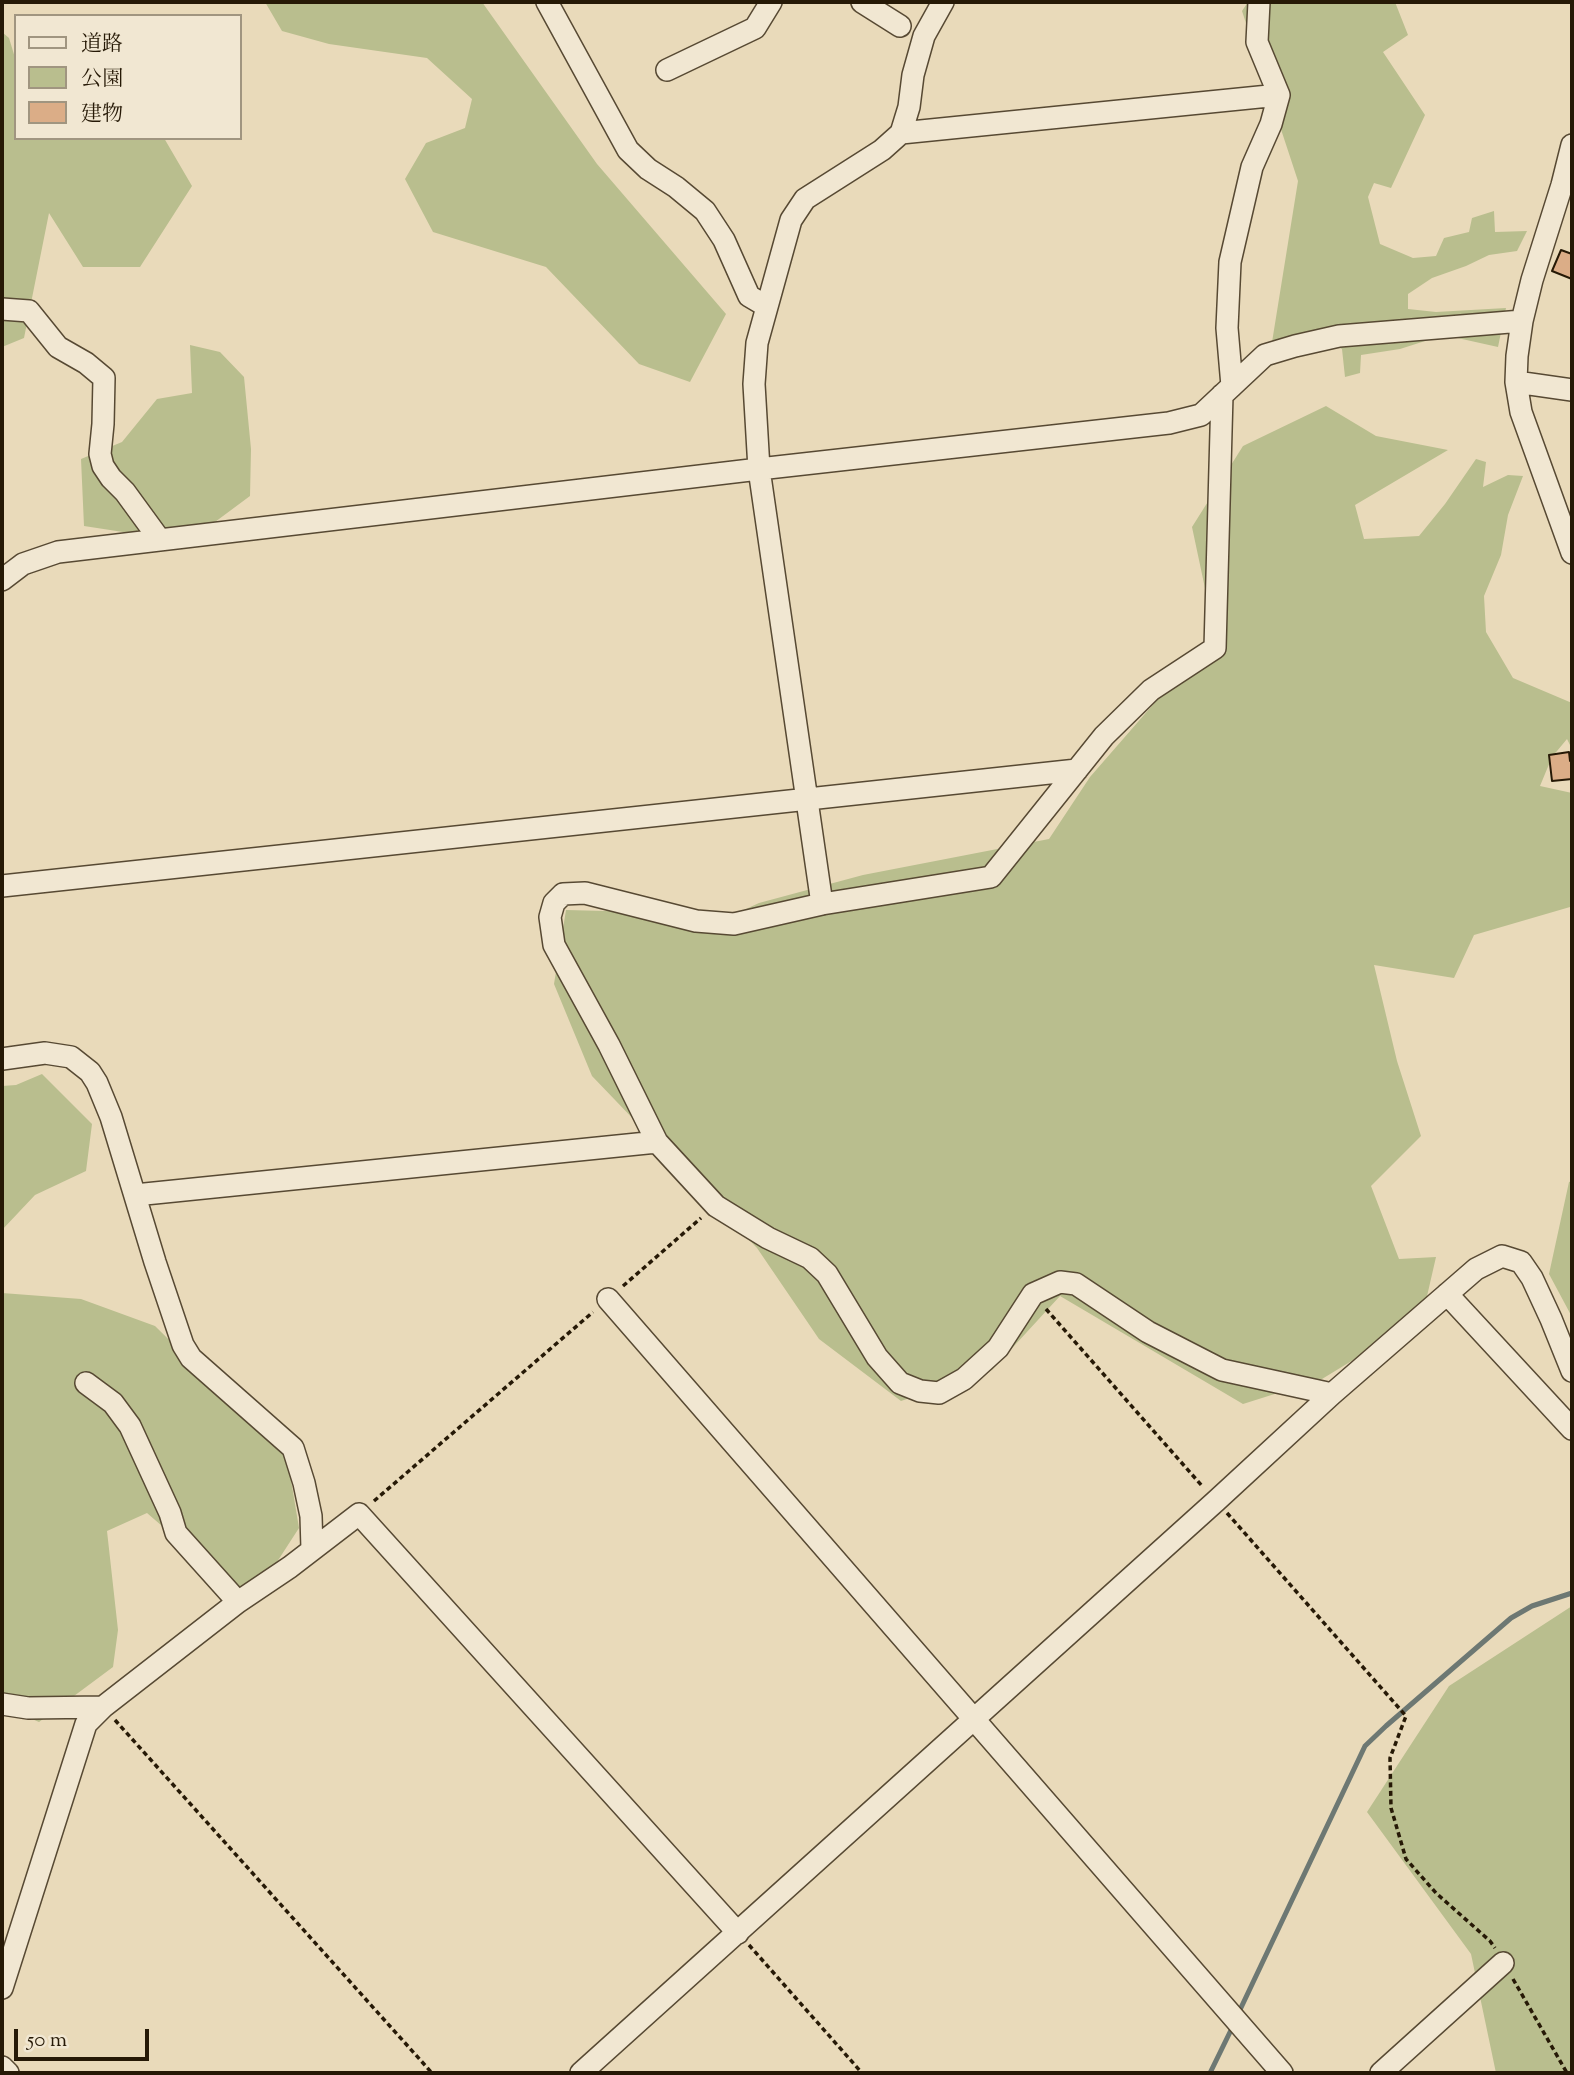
<!DOCTYPE html>
<meta charset="utf-8">
<style>
body{margin:0}
#map{position:relative;width:1574px;height:2075px;overflow:hidden;background:#e9daba;font-family:"Sorts Mill Goudy","Noto Serif JP",serif}
canvas{display:block}
.frame{position:absolute;inset:0;border:4px solid #261906;pointer-events:none}
.legend{position:absolute;left:14px;top:14px;width:228px;height:126px;box-sizing:border-box;background:#f1e7d2;border:2px solid #a09580;margin:0;padding:9px 12px;list-style:none;font-size:21px;color:#261906}
.legend li{display:flex;align-items:center;gap:14px;height:35px}
.legend b{width:35px;border:2px solid #a09580}
.scale{position:absolute;left:14px;top:2029px;width:135px;height:32px;box-sizing:border-box;border:4px solid #261906;border-top:0;padding-left:9px;font-size:21px;line-height:24px;white-space:nowrap;color:#261906;-webkit-text-stroke:5px #f1e7d2;paint-order:stroke}
</style>
<div id="map">
<canvas width="1574" height="2075"></canvas>
<div class="frame"></div>
<ul class="legend">
<li><b style="height:9px;background:#f1e7d2"></b>道路</li>
<li><b style="height:19px;background:#b9be8e"></b>公園</li>
<li><b style="height:19px;background:#dbad87"></b>建物</li>
</ul>
<div class="scale">50 m</div>
</div>
<script>
const g = document.querySelector('canvas').getContext('2d');
g.lineJoin = 'round';
function fill(path, color) {
  g.fillStyle = color;
  g.fill(path, 'evenodd');
}
function poly(rows) {
  const path = new Path2D();
  for (const r of rows) {
    path.moveTo(r[0], r[1]);
    for (let i = 2; i < r.length; i += 2) path.lineTo(r[i], r[i + 1]);
  }
  return path;
}
function trace(path, color, width, dash) {
  g.strokeStyle = color;
  g.lineWidth = width;
  g.lineCap = dash ? 'butt' : 'round';
  g.setLineDash(dash || []);
  g.stroke(path);
}
fill(poly([
 [265,2,482,2,597,164,726,314,690,382,639,364,546,267,433,232,405,179,426,143,465,128,472,99,427,58,329,44,282,31],
 [1248,2,1395,2,1408,35,1383,52,1425,115,1391,188,1374,183,1368,197,1380,244,1413,258,1436,256,1444,238,1469,232,1472,218,1494,211,1495,232,1527,231,1517,251,1489,255,1466,266,1432,278,1408,294,1408,309,1436,312,1506,308,1498,347,1444,335,1400,349,1361,355,1360,373,1345,377,1342,349,1328,342,1268,367,1298,181,1242,11],
 [2,32,9,38,16,61,16,138,164,138,192,186,140,267,83,267,49,213,24,338,2,347],
 [190,345,220,352,244,377,251,449,250,496,188,542,84,526,81,459,122,442,157,399,192,393],
 [1326,406,1376,436,1448,450,1355,505,1364,539,1419,536,1445,504,1476,459,1486,462,1483,487,1508,475,1523,476,1508,515,1501,555,1484,596,1486,632,1513,678,1572,703,1572,749,1567,739,1552,757,1540,786,1572,793,1572,903,1570,907,1474,935,1454,978,1374,965,1397,1061,1421,1136,1371,1186,1399,1259,1436,1257,1422,1318,1322,1379,1243,1404,1060,1296,992,1370,901,1401,819,1339,757,1248,592,1076,554,984,566,910,646,912,709,926,759,903,863,875,1049,839,1090,777,1164,692,1222,628,1206,593,1192,527,1243,446],
 [42,1074,92,1124,86,1171,35,1195,2,1230,2,1086,16,1085],
 [1572,1181,1572,1317,1549,1274,1569,1182],
 [2,1293,81,1299,155,1326,287,1456,299,1528,275,1565,236,1590,147,1513,107,1531,118,1630,113,1667,39,1722,2,1706],
 [1572,1606,1572,2073,1496,2073,1471,1954,1367,1812,1449,1686]
]), '#b9be8e');
trace(poly([
 [1238,2014,1365,1746,1386,1726,1511,1618,1532,1606,1572,1593],
 [1210,2073,1233,2026]
]), '#6d7873', 5);
const building = poly([
 [1561,250,1572,254,1572,279,1552,271,1561,250],
 [1569,752,1570,761,1572,761,1572,779,1552,781,1549,755,1569,752]
]);
fill(building, '#dbad87');
trace(building, '#261906', 2);
const minor = poly([
 [547,2,628,150,648,169,676,187,705,211,724,240,749,296,766,306],
 [862,2,900,26],
 [667,70,755,28,771,2],
 [901,133,1279,95],
 [1572,145,1562,185,1532,280,1522,321,1517,356,1516,382,1521,412,1572,553],
 [2,309,29,311,58,347,86,363,104,378,103,424,100,454,103,466,111,478,125,492,160,540],
 [1516,382,1572,390],
 [1232,386,1227,328,1230,262,1252,167,1271,124,1279,95,1257,42,1259,2],
 [1222,395,1215,648,1151,690,1104,736,991,877,822,904,734,924,696,921,585,893,563,894,554,903,550,917,554,945,609,1045,657,1142,716,1206,768,1238,810,1258,827,1274,877,1357,900,1383,920,1391,939,1393,964,1379,998,1348,1033,1294,1060,1282,1076,1284,1148,1332,1222,1370,1332,1394],
 [2,580,23,564,58,552,759,469,1169,423,1201,415,1265,355,1295,346,1339,336,1522,321],
 [2,886,1077,770],
 [822,904,759,469,754,384,757,343,791,220,805,199,882,150,901,133,909,107,913,75,924,36,943,2],
 [2,1059,45,1053,71,1057,90,1072,97,1083,111,1117,155,1262,183,1345,191,1358,293,1448,304,1483,311,1516,312,1549],
 [135,1195,657,1142],
 [1447,1294,1572,1429],
 [608,1299,1282,2073],
 [86,1383,113,1403,130,1426,170,1513,176,1533,238,1602],
 [2,1704,28,1708,103,1707],
 [2,1988,86,1724,103,1707,238,1602,290,1567,359,1514,738,1933],
 [2,2067,8,2073],
 [581,2073,1216,1501,1332,1394,1476,1269,1502,1256,1521,1262,1532,1278,1551,1319,1572,1371],
 [1381,2073,1503,1963]
]);
trace(minor, '#574933', 24);
trace(poly([
 [623,1286,701,1218],
 [1046,1309,1203,1487],
 [374,1501,593,1312],
 [1227,1513,1406,1716,1390,1758,1391,1808,1406,1859,1436,1893,1490,1941,1495,1948],
 [115,1720,432,2073],
 [749,1945,862,2073],
 [1513,1979,1567,2073]
]), '#261906', 3.5, [5, 3.5]);
trace(minor, '#f1e7d2', 21);
</script>
